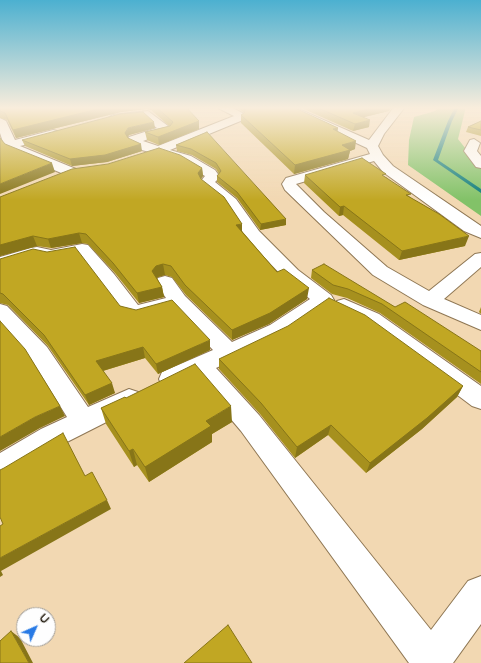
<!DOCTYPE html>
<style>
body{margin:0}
#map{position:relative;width:481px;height:663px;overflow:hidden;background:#f2d8b2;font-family:"Varela Round",sans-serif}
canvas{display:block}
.north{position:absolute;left:16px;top:607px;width:40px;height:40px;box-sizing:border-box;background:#fefefe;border:1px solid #a29f9a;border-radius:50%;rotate:45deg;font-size:11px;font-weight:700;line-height:16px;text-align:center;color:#191104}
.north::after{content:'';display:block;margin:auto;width:14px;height:18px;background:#287ae5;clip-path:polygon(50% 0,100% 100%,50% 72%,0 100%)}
</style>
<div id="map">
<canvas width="481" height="663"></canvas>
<div class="north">U</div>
</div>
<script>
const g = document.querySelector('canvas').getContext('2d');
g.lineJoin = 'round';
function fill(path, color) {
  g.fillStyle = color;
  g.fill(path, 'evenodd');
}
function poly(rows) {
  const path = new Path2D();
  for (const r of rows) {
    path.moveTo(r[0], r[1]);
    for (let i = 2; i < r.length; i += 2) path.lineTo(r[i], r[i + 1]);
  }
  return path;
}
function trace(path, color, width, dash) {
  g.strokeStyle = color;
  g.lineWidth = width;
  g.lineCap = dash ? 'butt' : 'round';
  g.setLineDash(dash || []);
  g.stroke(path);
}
fill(poly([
 [438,107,466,107,458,139,481,168,481,216,408,165,409,140,414,117,435,111]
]), '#82c268');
fill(poly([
 [455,107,459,107,452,121,438,160,481,189,481,193,433,160,448,121,455,107]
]), '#0a7b7a');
const minor = poly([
 [216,107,231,107,246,115,243,120,170,150,191,156,215,170,220,177,215,182,236,199,259,231,298,270,331,295,334,300,331,305,286,335,216,368,259,415,431,630,468,581,481,576,481,624,453,663,409,663,241,431,196,378,171,388,162,386,159,379,162,372,213,350,174,309,138,319,124,316,100,282,78,255,50,261,37,258,0,269,0,257,31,248,37,247,51,250,82,244,88,245,114,274,138,305,166,298,155,282,158,278,165,276,172,278,185,296,232,342,270,325,310,299,284,278,247,239,225,205,203,187,200,182,205,176,181,162,159,155,150,155,149,152,142,150,127,140,129,137,157,128,142,117,113,121,108,118,113,115,148,111,172,129,170,131,143,141,158,146,234,116,216,107],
 [279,107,294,107,369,140,394,107,405,107,384,134,378,146,383,155,393,166,481,226,481,238,464,231,383,172,374,161,296,184,324,212,387,267,429,291,475,254,481,253,481,267,444,299,481,315,481,330,423,305,373,275,285,190,282,184,286,178,370,154,367,148,279,107],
 [0,118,6,121,15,140,53,130,57,131,59,134,57,137,20,146,76,169,78,172,76,175,66,175,9,151,4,145,0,133,0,118],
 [474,139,480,143,477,151,481,156,481,168,476,167,464,151,470,140,474,139],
 [344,299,379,314,481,386,481,409,472,406,363,324,337,311,334,306,337,301,344,299],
 [0,304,7,306,47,347,88,407,129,389,138,392,142,399,138,406,61,445,10,477,0,481,0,453,41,429,67,417,31,359,0,324,0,304]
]);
trace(minor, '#8f7754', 2);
fill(minor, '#fff');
fill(poly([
 [0,107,191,107,189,110,199,121,199,129,159,145,147,140,145,132,169,126,151,110,146,109,121,112,16,138,7,120,0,118],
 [235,107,293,107,338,132,355,149,350,151,348,159,294,174,241,123,241,115,245,113],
 [299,107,392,107,389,111,364,117,369,127,353,131],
 [481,121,481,136,466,132,468,127],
 [155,128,129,135,127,137,142,151,107,162,72,166,25,146,22,140],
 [207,132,286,225,260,230,237,198,217,182,217,176,219,174,216,169,192,155,177,151,176,145],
 [202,168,203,176,201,179,242,231,277,272,307,299,269,324,232,340,186,295,172,277,165,275,158,277,157,278,162,287,164,297,139,303,115,273,88,244,82,243,51,248,37,246,0,256,0,197],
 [305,175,386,177,410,197,465,246,399,260,343,215,339,216,304,183],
 [0,259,120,306,210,350,158,374,145,358,103,371,115,393,89,405,48,346,8,305,0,303],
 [312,270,395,307,481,351,481,384,380,313,347,298,332,294,311,278],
 [481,307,481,314,479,312],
 [219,359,463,386,457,397,422,429,366,473,328,435,295,458,260,414,219,369],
 [126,398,232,422,212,434,212,442,149,482,137,465,134,467,106,424,101,408]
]), '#a6901e');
fill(poly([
 [106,107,146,107,146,109,121,112,16,138,13,130],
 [376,107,392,107,389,111,352,120,353,113],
 [370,120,369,127,353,131,355,124],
 [199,121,199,129,159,145,158,137],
 [154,122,155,128,129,135,126,140,125,133,128,128],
 [338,128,337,136,333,129],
 [356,141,355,149,350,151,348,159,294,174,295,165,342,145],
 [141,144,142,151,107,162,72,166,70,159],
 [52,163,55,172,0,194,0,184],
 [202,168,203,176,198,182,198,173],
 [344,206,343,215,339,216,340,207],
 [286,219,286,225,260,230,261,224],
 [242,224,242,234,236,225],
 [79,233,82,243,51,248,48,239],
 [33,236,37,246,0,256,0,245],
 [469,236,465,246,399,260,402,251],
 [163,264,165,275,158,277,154,281,152,271,156,266],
 [162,287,164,297,139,303,137,293],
 [309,288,307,299,269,324,232,340,232,330],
 [210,340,210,350,158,374,156,364],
 [143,347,145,358,99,372,96,361],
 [112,383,115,393,89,405,85,395],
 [463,386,457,397,422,429,366,473,370,463],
 [60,406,65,416,40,428,0,451,0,437,35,417],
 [231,406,232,422,212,434,212,442,149,482,145,467,206,421],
 [331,425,328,435,295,458,297,447],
 [133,449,137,465,134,467,129,451],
 [107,500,111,509,1,571,3,575,0,577,0,558],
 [11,631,20,638,33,663,29,663]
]), '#877518');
const building = poly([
 [0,107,106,107,13,130,5,113,0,111,0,107],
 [156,107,186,107,199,121,158,137,145,132,170,126,173,122,156,107],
 [246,107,293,107,338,128,333,129,356,141,342,145,350,150,295,165,241,115,244,113,246,107],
 [316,107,376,107,353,113,370,120,355,124,316,107],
 [143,112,154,122,128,128,125,133,128,138,141,144,105,155,70,159,22,140,120,114,143,112],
 [481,121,481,130,468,127,481,121],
 [207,132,286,219,261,224,237,192,217,176,221,171,216,163,191,149,176,145,207,132],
 [0,138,5,144,52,163,0,184,0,138],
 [159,148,180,155,202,168,198,173,201,179,224,197,242,224,236,225,277,272,284,269,309,288,270,313,232,330,185,285,171,266,163,264,156,266,152,271,162,287,137,293,113,263,86,234,79,233,48,239,33,236,0,245,0,197,72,169,108,164,159,148],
 [362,158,386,174,382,175,411,194,406,195,439,214,469,236,402,251,344,206,340,207,305,175,362,158],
 [75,247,120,306,136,310,172,300,210,340,156,364,143,347,96,361,112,383,85,395,44,335,3,294,0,293,0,259,33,249,47,252,75,247],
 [324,264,395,307,405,302,481,351,481,372,382,304,348,289,333,285,312,270,324,264],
 [329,298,365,315,463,386,427,418,370,463,331,425,297,447,261,403,219,359,288,326,329,298],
 [0,321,25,349,60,406,35,417,0,437,0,321],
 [195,364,231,406,206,421,211,426,145,467,133,449,129,451,101,408,125,397,126,398,195,364],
 [63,433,85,476,92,472,107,500,0,558,0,526,3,524,0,517,0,470,4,468,63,433],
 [228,625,252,663,184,663,228,625],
 [11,631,29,663,0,663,0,641,11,631]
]);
fill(building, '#c1a723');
trace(building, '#877518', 1);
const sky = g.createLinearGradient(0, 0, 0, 200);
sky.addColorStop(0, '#4cb0d0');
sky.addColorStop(0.54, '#f9eddc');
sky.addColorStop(1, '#f9eddc00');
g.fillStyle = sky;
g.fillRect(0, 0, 481, 200);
</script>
